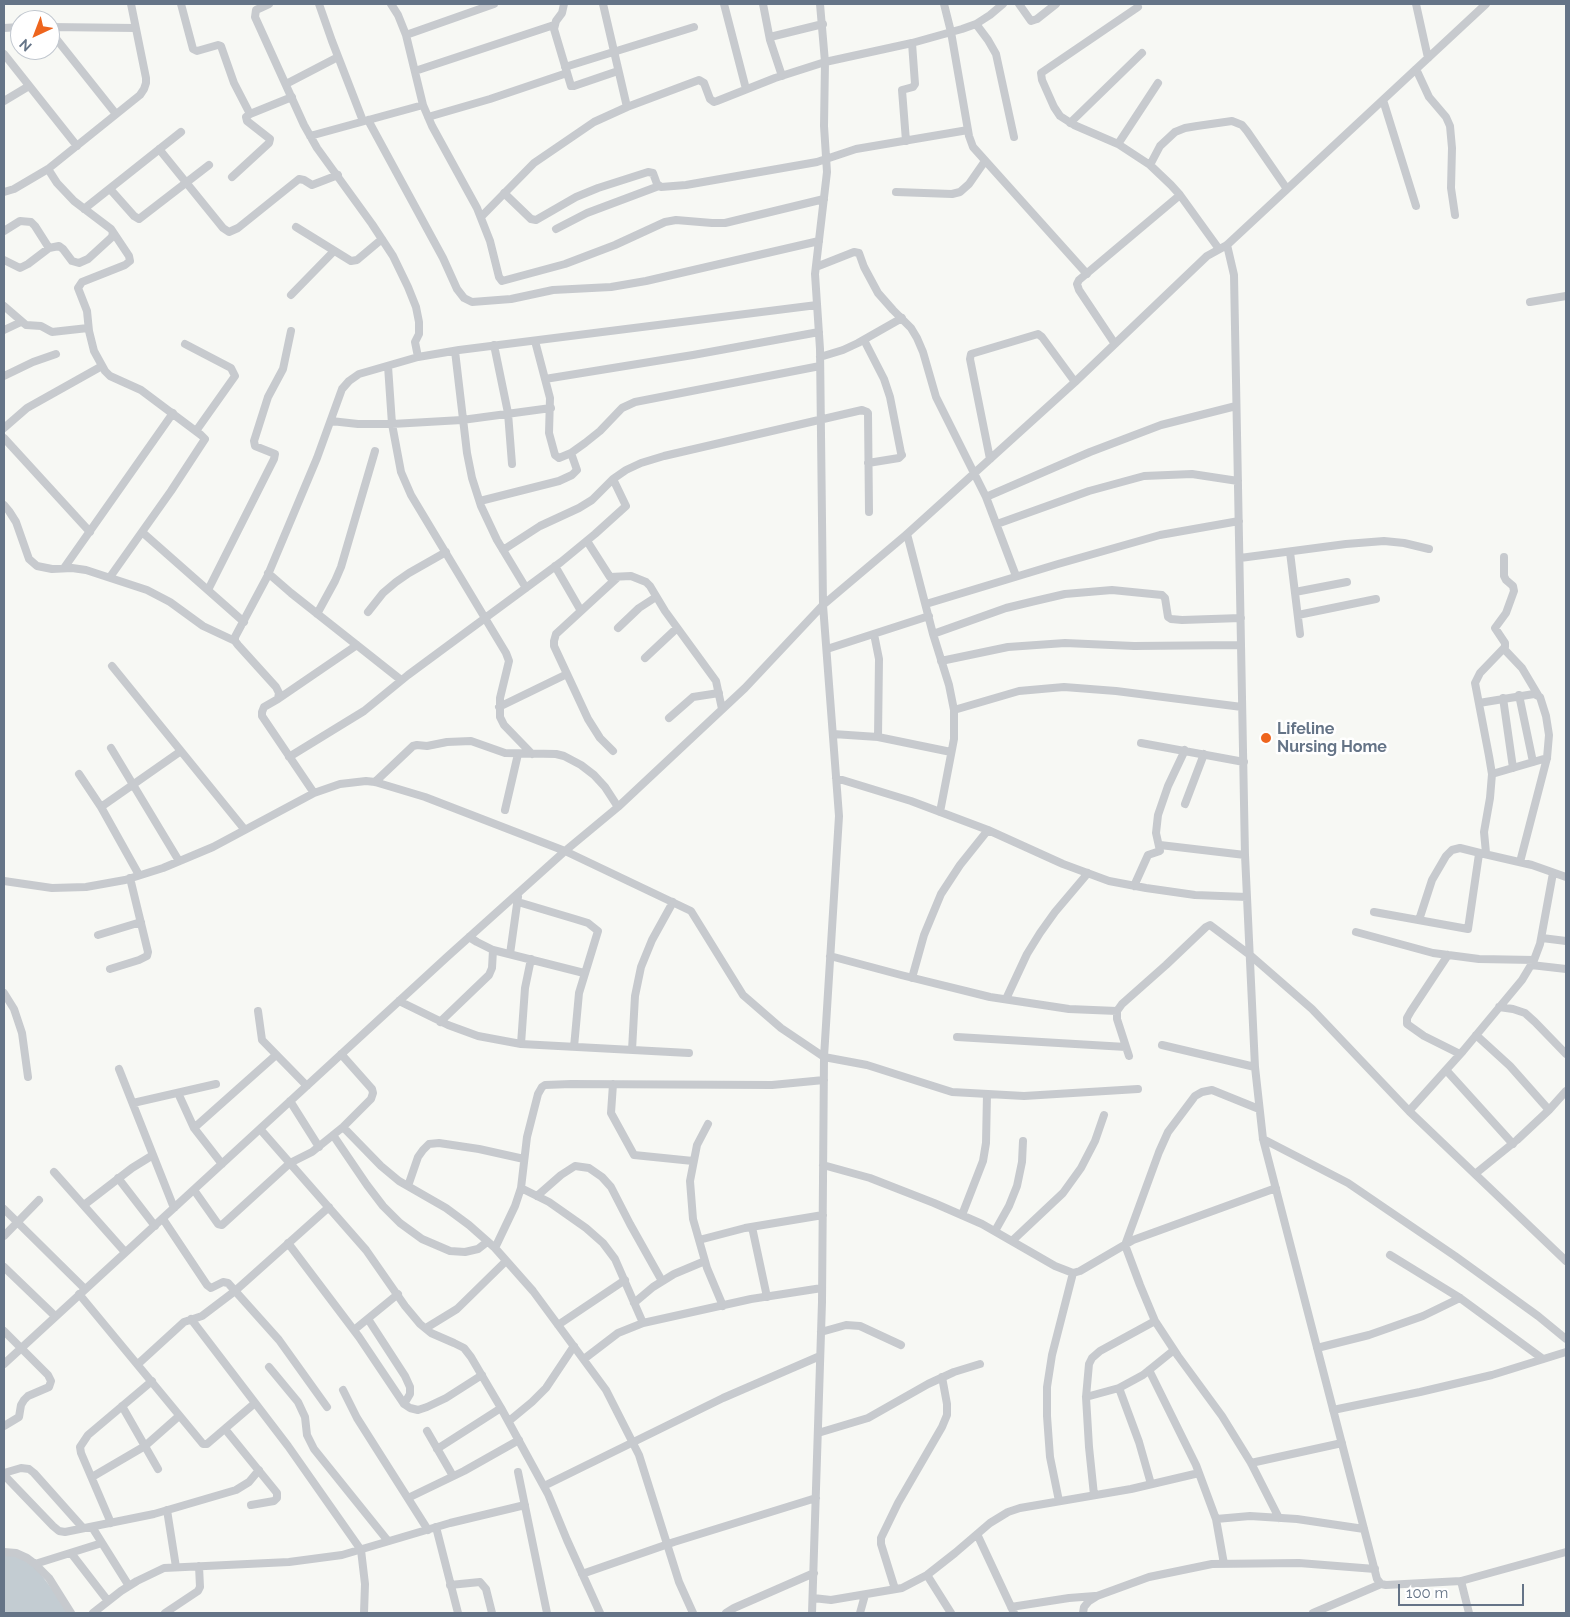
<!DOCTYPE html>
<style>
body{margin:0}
#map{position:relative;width:1570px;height:1617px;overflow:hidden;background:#f7f8f4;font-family:Raleway,sans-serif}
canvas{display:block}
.frame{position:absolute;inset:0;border:5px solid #657487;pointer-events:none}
.north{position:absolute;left:10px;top:10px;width:50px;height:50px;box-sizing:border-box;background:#fff;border:1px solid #c1c7cf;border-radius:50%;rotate:223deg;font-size:14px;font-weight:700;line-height:20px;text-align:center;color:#657487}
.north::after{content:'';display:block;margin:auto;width:18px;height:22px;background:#ee651e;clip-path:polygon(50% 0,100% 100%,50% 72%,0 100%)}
.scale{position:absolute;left:1398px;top:1584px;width:126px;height:22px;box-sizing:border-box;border:2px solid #657487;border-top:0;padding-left:6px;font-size:15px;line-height:18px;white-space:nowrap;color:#657487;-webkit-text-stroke:4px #fff;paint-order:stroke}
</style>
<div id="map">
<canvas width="1570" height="1617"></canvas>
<div class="frame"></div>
<div class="north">N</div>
<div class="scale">100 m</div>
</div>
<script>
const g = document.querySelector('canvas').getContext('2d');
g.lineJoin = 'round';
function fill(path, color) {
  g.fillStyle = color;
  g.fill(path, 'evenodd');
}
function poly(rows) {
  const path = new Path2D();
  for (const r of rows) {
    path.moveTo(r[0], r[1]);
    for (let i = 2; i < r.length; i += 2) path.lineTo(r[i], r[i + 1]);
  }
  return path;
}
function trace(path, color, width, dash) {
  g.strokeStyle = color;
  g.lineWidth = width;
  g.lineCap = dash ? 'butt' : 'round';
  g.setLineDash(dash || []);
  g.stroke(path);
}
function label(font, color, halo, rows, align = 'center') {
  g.font = font + ' Raleway,sans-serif';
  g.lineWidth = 5;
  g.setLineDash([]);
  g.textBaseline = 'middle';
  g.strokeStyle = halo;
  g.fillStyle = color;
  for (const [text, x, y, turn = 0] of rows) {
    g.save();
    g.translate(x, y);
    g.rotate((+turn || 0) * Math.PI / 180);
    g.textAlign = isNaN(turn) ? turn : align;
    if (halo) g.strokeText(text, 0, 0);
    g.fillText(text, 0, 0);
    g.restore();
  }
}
fill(poly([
 [12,1554,27,1561,40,1573,70,1613,4,1613,4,1556]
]), '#c3ccd2');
trace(poly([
 [181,4,193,49,197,51,218,45,221,46,234,83,250,114,246,117,247,121,270,139,269,143,232,177],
 [269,4,256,10,255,17,304,125,317,148,372,224,393,256,408,287,416,307,419,322,419,334,415,342,418,357],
 [319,4,332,41,363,121],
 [391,4,398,15,406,35,423,105,432,126,477,208,490,241,499,277,502,281,565,264,615,245,665,222,676,220,712,223,725,223,824,199],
 [564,4,562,13,556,21,554,29,571,86,574,86,618,71],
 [603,4,627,107],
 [724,4,746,89],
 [763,4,770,40,782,76],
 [944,4,951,32,969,136,973,147,1087,274],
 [1019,4,1031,21,1037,19,1056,4],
 [1416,4,1428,58],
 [1138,7,1044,71,1041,73,1042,80,1054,107,1060,116,1074,125,1118,144,1150,165,1171,185,1180,195,1219,249],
 [976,24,988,40,996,54,1014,137],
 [50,27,135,28],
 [4,28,20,27],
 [50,31,116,114],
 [406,35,494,4],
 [770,37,823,24],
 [4,54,77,146],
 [565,67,694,27],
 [1416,69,1429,97,1446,117,1450,126,1452,148,1451,188,1455,215],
 [415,71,554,25],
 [286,84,338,57],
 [1383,100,1416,206],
 [4,101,29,86],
 [250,114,292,97],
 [428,117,490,99,567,73],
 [368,120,443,258,457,289,464,298,472,302,511,299,553,290,611,287,646,281,819,241],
 [1070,123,1142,53],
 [310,136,423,105],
 [906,141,902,90,913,87,915,84,912,43],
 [1118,144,1158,83],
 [159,149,223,228,229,232,238,228,299,179,304,180,312,185,338,175],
 [1150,165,1160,146,1175,132,1185,128,1197,126,1232,121,1242,125,1247,131,1287,189],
 [110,189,134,216,139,219,209,165],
 [4,192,14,189,48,169,140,95,144,89,146,83,146,78,131,4],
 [896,192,952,194,960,192,969,184,985,161],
 [504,193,531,219,536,220,576,197,598,188,648,172,653,173,657,184,661,187,686,185,817,162,856,149,968,130],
 [84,209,181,132],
 [481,217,534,163,594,122,627,107,699,80,704,83,710,99,714,102,717,101,775,78,825,62,912,43,962,29,976,24,990,15,1003,4],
 [296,227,351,261,357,260,382,239],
 [556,229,587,213,659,186],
 [4,231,20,221,31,222,35,226,49,248],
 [1227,245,1234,275,1245,855,1255,1067,1263,1139,1377,1579,1381,1584,1386,1585,1461,1581,1566,1552],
 [4,260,20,268,28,264,49,248,59,246,63,249,72,261,79,263,88,259,112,237,113,232,111,229,74,201,57,183,48,169],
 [816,267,854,252,859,253,864,267,878,293,893,310,911,328,917,338,923,352,936,397,986,497,1016,576],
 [291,295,334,251],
 [1530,302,1566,296],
 [4,306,26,325,41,326,52,332,88,328],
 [4,330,21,322],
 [864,340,884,379,890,397,901,453,902,455,899,458,868,463],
 [535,341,550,398,549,433,555,455,559,458,571,453,585,443,600,431,622,408,635,402,820,366],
 [185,344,231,368,235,376,196,431],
 [1115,344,1079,290,1077,284,1079,280,1180,195],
 [494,345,508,413,512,464],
 [455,351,467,453,472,478,481,506,497,540,526,588],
 [820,357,843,350,858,343,902,318],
 [388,366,392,424,401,472,411,495,506,653,509,661,500,698,500,717,504,725,532,754],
 [4,376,33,362,56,354],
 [545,379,693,355,819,332],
 [331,421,358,424,392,424,462,420,551,408],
 [4,428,27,408,102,366],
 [4,438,90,532],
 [990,459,970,359,971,354,1038,334,1042,337,1075,382],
 [986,497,1090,452,1161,425,1236,406],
 [480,501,559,481,572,475,577,470,571,453],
 [4,505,9,511,16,522,29,559,37,566,52,569,72,568,86,570,147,590,170,602,203,626,235,641],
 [997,524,1089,491,1144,476,1192,474,1238,481],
 [142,532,244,622],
 [907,534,933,634,949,685,954,710,954,739,940,812],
 [587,541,610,577,631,576,646,582,650,586,665,611,716,681,722,709],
 [503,550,540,526,579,508,592,500,613,479,626,470,641,463,664,456,862,410,867,412,868,413,869,512],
 [1290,552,1300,634],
 [1240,558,1346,544,1384,541,1404,543,1429,549],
 [555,566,581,611],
 [64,568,173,413],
 [268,573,291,593,401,680],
 [110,577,171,491,205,439,201,435,141,390,110,376,105,371,94,351,89,331,87,311,78,288,82,282,125,265,130,261,129,256,113,232],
 [208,590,274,459,275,454,255,446,254,441,268,397,283,369,291,331],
 [1295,592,1347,582],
 [926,604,1058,564,1160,535,1239,521],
 [368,612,383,593,396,582,409,573,446,552],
 [317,614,335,581,341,567,375,451],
 [1298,615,1376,599],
 [618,628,639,608,656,597],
 [874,634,879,659,878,737],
 [933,634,1006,608,1035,601,1065,594,1112,590,1162,595,1165,598,1168,617,1171,619,1182,620,1241,618],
 [827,649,929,616],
 [1504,649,1522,668,1538,695],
 [645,658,677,628],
 [941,661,1008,647,1065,643,1134,646,1241,645],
 [112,666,245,830],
 [1519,695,1533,762],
 [1503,698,1513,768],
 [278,699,357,645],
 [1479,703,1534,694,1540,697,1546,716,1549,735,1547,758,1520,862],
 [499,707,567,674],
 [954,710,1019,691,1064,687,1116,691,1242,707],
 [669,718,693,697,719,693],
 [833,734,878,737,951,752],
 [1141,743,1244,762],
 [111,748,179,861],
 [613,751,600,738,588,719,554,646,554,641,556,634,618,577],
 [289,757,364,711,408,675,561,562,595,534,626,506,613,479],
 [79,774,101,807],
 [1492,774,1547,758],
 [836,778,911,801,988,830,1063,864,1109,881,1146,888,1195,895,1247,897],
 [375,782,413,746,417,745,427,746,447,742,471,741,505,753,556,754,564,756,581,765,594,775,605,787,618,807],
 [314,793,262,716,262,712,264,707,278,699,279,693,276,687,238,645,235,641,235,637,267,577,317,458,342,389,349,381,359,374,418,357,459,350,817,305],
 [1185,804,1204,754],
 [505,810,518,754],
 [1160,845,1245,855],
 [1486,853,1484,832,1490,798,1492,774,1489,756,1475,683,1480,673,1505,647,1505,643,1495,628,1506,613,1514,591,1513,586,1506,580,1504,576,1504,557],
 [139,875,101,807,181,751],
 [4,881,52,888,86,887,125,880,163,868,213,847,314,793,340,784,366,781,375,782,425,797,565,851,691,911,743,995,781,1028,824,1057,867,1065,952,1092,1024,1096,1138,1089],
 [1134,886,1148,855,1160,851,1156,833,1158,815,1168,786,1185,750],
 [518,902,575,919,588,923,598,931,579,993,574,1047],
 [1374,912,1468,929,1479,854,1480,853,1532,865,1566,877],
 [1419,920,1432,880,1446,856,1452,850,1460,848,1480,853],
 [1356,932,1433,953,1479,959,1534,960],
 [98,935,141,922],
 [469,937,477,942,493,950,584,973],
 [1542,938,1566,941],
 [510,954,518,897],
 [1448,955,1411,1011,1407,1018,1407,1024,1424,1036,1460,1054],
 [830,956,901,975,990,997,1069,1009,1117,1011],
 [1531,965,1566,969],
 [110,969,139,960,147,956,148,952,130,878],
 [912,978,924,935,941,894,960,865,988,830],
 [4,993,14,1009,22,1033,28,1077],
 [1006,999,1027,954,1040,933,1055,912,1088,873],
 [399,1001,448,1025,478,1036,521,1044,689,1053],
 [1499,1007,1513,1009,1525,1013,1535,1022,1566,1054],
 [258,1011,262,1040,307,1086],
 [440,1022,489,975,492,968,493,950],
 [1476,1035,1510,1066,1549,1110],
 [957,1037,1126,1047],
 [521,1044,525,988,531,959],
 [1162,1045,1255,1067],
 [632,1050,635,996,641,967,652,940,673,902],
 [1129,1056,1117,1019,1117,1011,1122,1004,1166,965,1206,927,1210,925,1250,955,1312,1009,1409,1111,1566,1261],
 [119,1069,174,1208],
 [1446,1070,1513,1144],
 [613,1084,611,1113,634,1155,693,1161],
 [178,1093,194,1128,222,1164],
 [290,1101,319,1147],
 [133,1103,216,1084],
 [1259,1109,1212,1090,1202,1092,1195,1096,1168,1132,1159,1152,1125,1245,1140,1285,1155,1321,1178,1356,1222,1416,1251,1463,1279,1518],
 [1409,1111,1463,1051,1522,980,1534,960,1540,944,1553,873],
 [708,1124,697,1145,690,1181,693,1219,707,1268,723,1306],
 [343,1127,381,1166,399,1181,446,1208,469,1225,495,1248,533,1291,606,1390,639,1455,679,1582,693,1613],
 [194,1128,276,1055],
 [260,1129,366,1250,405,1306,420,1324,431,1333,454,1343,464,1348,471,1357,501,1408,548,1494,567,1540,600,1613],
 [333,1135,367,1185,383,1206,400,1223,422,1239,450,1251,465,1252,478,1249,487,1242],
 [1263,1139,1348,1183,1455,1256,1538,1316,1566,1339],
 [823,1165,870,1178,934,1203,982,1224,1055,1266,1073,1273,1080,1271,1133,1240,1276,1188],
 [54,1172,125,1252],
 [1475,1174,1517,1140,1549,1110,1566,1091],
 [118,1178,155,1226],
 [408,1186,418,1157,423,1150,429,1144,439,1143,479,1149,524,1159],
 [521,1188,549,1202,586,1228,603,1243,615,1259,643,1323],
 [194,1190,218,1224,222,1225,290,1163,312,1152,343,1127,371,1099,373,1093,372,1089,341,1054],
 [537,1196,561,1175,575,1166,589,1168,602,1177,611,1187,630,1224,662,1281],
 [84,1205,132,1168,153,1155],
 [4,1209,85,1289],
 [962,1215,983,1161,986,1143,987,1094],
 [163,1219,207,1285,211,1288,223,1282,228,1283,279,1340,327,1407],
 [752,1227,767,1297],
 [995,1231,1009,1206,1017,1186,1022,1162,1023,1141],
 [4,1236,39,1200],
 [699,1240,745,1228,823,1215],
 [1012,1241,1063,1193,1081,1168,1095,1141,1104,1115],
 [288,1243,359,1337,404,1404,410,1408,418,1410,427,1407,446,1398,482,1375],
 [495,1248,515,1206,521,1188,527,1137,538,1094,542,1087,545,1085,571,1084,772,1085,824,1080],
 [1390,1255,1460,1298,1543,1359],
 [4,1267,55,1316],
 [79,1294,203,1444,207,1444,255,1403],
 [634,1303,653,1287,674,1274,705,1261],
 [191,1319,288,1446,361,1550,365,1584,364,1613],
 [368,1319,405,1376,410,1387,410,1394,404,1404],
 [558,1325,625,1280],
 [426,1328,457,1309,506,1261],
 [354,1330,398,1294],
 [4,1331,48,1375,51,1381,49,1387,28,1396,24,1400,21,1405,19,1417,4,1426],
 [821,1332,846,1325,860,1326,901,1345],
 [1317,1348,1369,1335,1423,1316,1460,1298],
 [584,1359,618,1333,643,1323,751,1299,822,1288],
 [4,1364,447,957,565,851,618,807,745,688,823,605,907,534,990,459,1075,382,1207,256,1227,245,1486,4],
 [138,1364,184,1322,202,1316,235,1291,329,1207],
 [269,1367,298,1402,305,1417,307,1435,314,1449,388,1541],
 [1149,1370,1196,1465,1216,1519,1224,1564],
 [1119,1388,1139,1442,1151,1484],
 [343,1390,357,1418,428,1530],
 [1086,1397,1119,1388,1143,1375,1174,1350],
 [122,1406,158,1469],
 [1333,1410,1420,1392,1492,1375,1566,1352],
 [509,1421,532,1402,546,1388,574,1346],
 [225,1429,277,1493,277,1498,274,1501,251,1505],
 [427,1431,453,1476],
 [818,1433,868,1418,928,1384,954,1372,980,1364],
 [437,1449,501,1408],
 [1251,1463,1342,1443],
 [518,1472,547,1613],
 [4,1473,21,1468,29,1469,34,1473,83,1528],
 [4,1475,53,1526,59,1531,65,1532,154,1514,236,1490,249,1482,259,1470],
 [92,1477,145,1446,179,1416],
 [544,1486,723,1398,820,1356],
 [1094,1495,1089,1447,1086,1397,1089,1364,1092,1358,1100,1351,1155,1321],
 [408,1498,464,1471,519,1440],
 [1059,1501,1050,1457,1047,1416,1047,1387,1052,1355,1073,1273],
 [167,1510,176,1567],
 [1216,1519,1250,1516,1297,1519,1364,1529],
 [111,1523,81,1453,80,1447,88,1435,152,1381],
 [92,1527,129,1586],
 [436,1527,458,1613],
 [977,1534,1014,1613],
 [4,1552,16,1553,27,1558,35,1564,49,1578,71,1613],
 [71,1553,108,1601],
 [35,1564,102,1543],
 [582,1574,674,1542,816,1498],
 [927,1575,951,1613],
 [1461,1581,1469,1613],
 [450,1585,480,1582,486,1589,492,1613],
 [895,1589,881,1544,881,1538,898,1503,942,1427,947,1415,947,1404,942,1377],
 [813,1598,831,1600,902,1588,927,1575,955,1553,990,1523,1008,1512,1020,1508,1131,1489,1199,1473],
 [1011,1607,1069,1598,1095,1596],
 [93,1613,121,1591,137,1581,164,1568,289,1562,342,1555,450,1523,525,1505],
 [165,1613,198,1591,200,1587,199,1566],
 [726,1613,734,1608,814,1573],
 [812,1613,822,1302,824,1057,839,816,823,605,820,349,815,274,827,172,824,126,825,62,820,4],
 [860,1613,865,1595],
 [1083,1613,1084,1607,1089,1601,1097,1596,1149,1577,1212,1564,1299,1563,1375,1569],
 [1313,1613,1381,1584]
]), '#c7cace', 8);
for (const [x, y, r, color] of [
 [1266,738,6,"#ee651e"]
]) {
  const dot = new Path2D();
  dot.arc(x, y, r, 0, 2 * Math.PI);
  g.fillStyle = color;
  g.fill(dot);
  trace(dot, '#fff', 2);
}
label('bold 16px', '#657487', '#fff', [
 ["Lifeline",1277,729],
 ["Nursing Home",1277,747]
], 'left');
</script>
